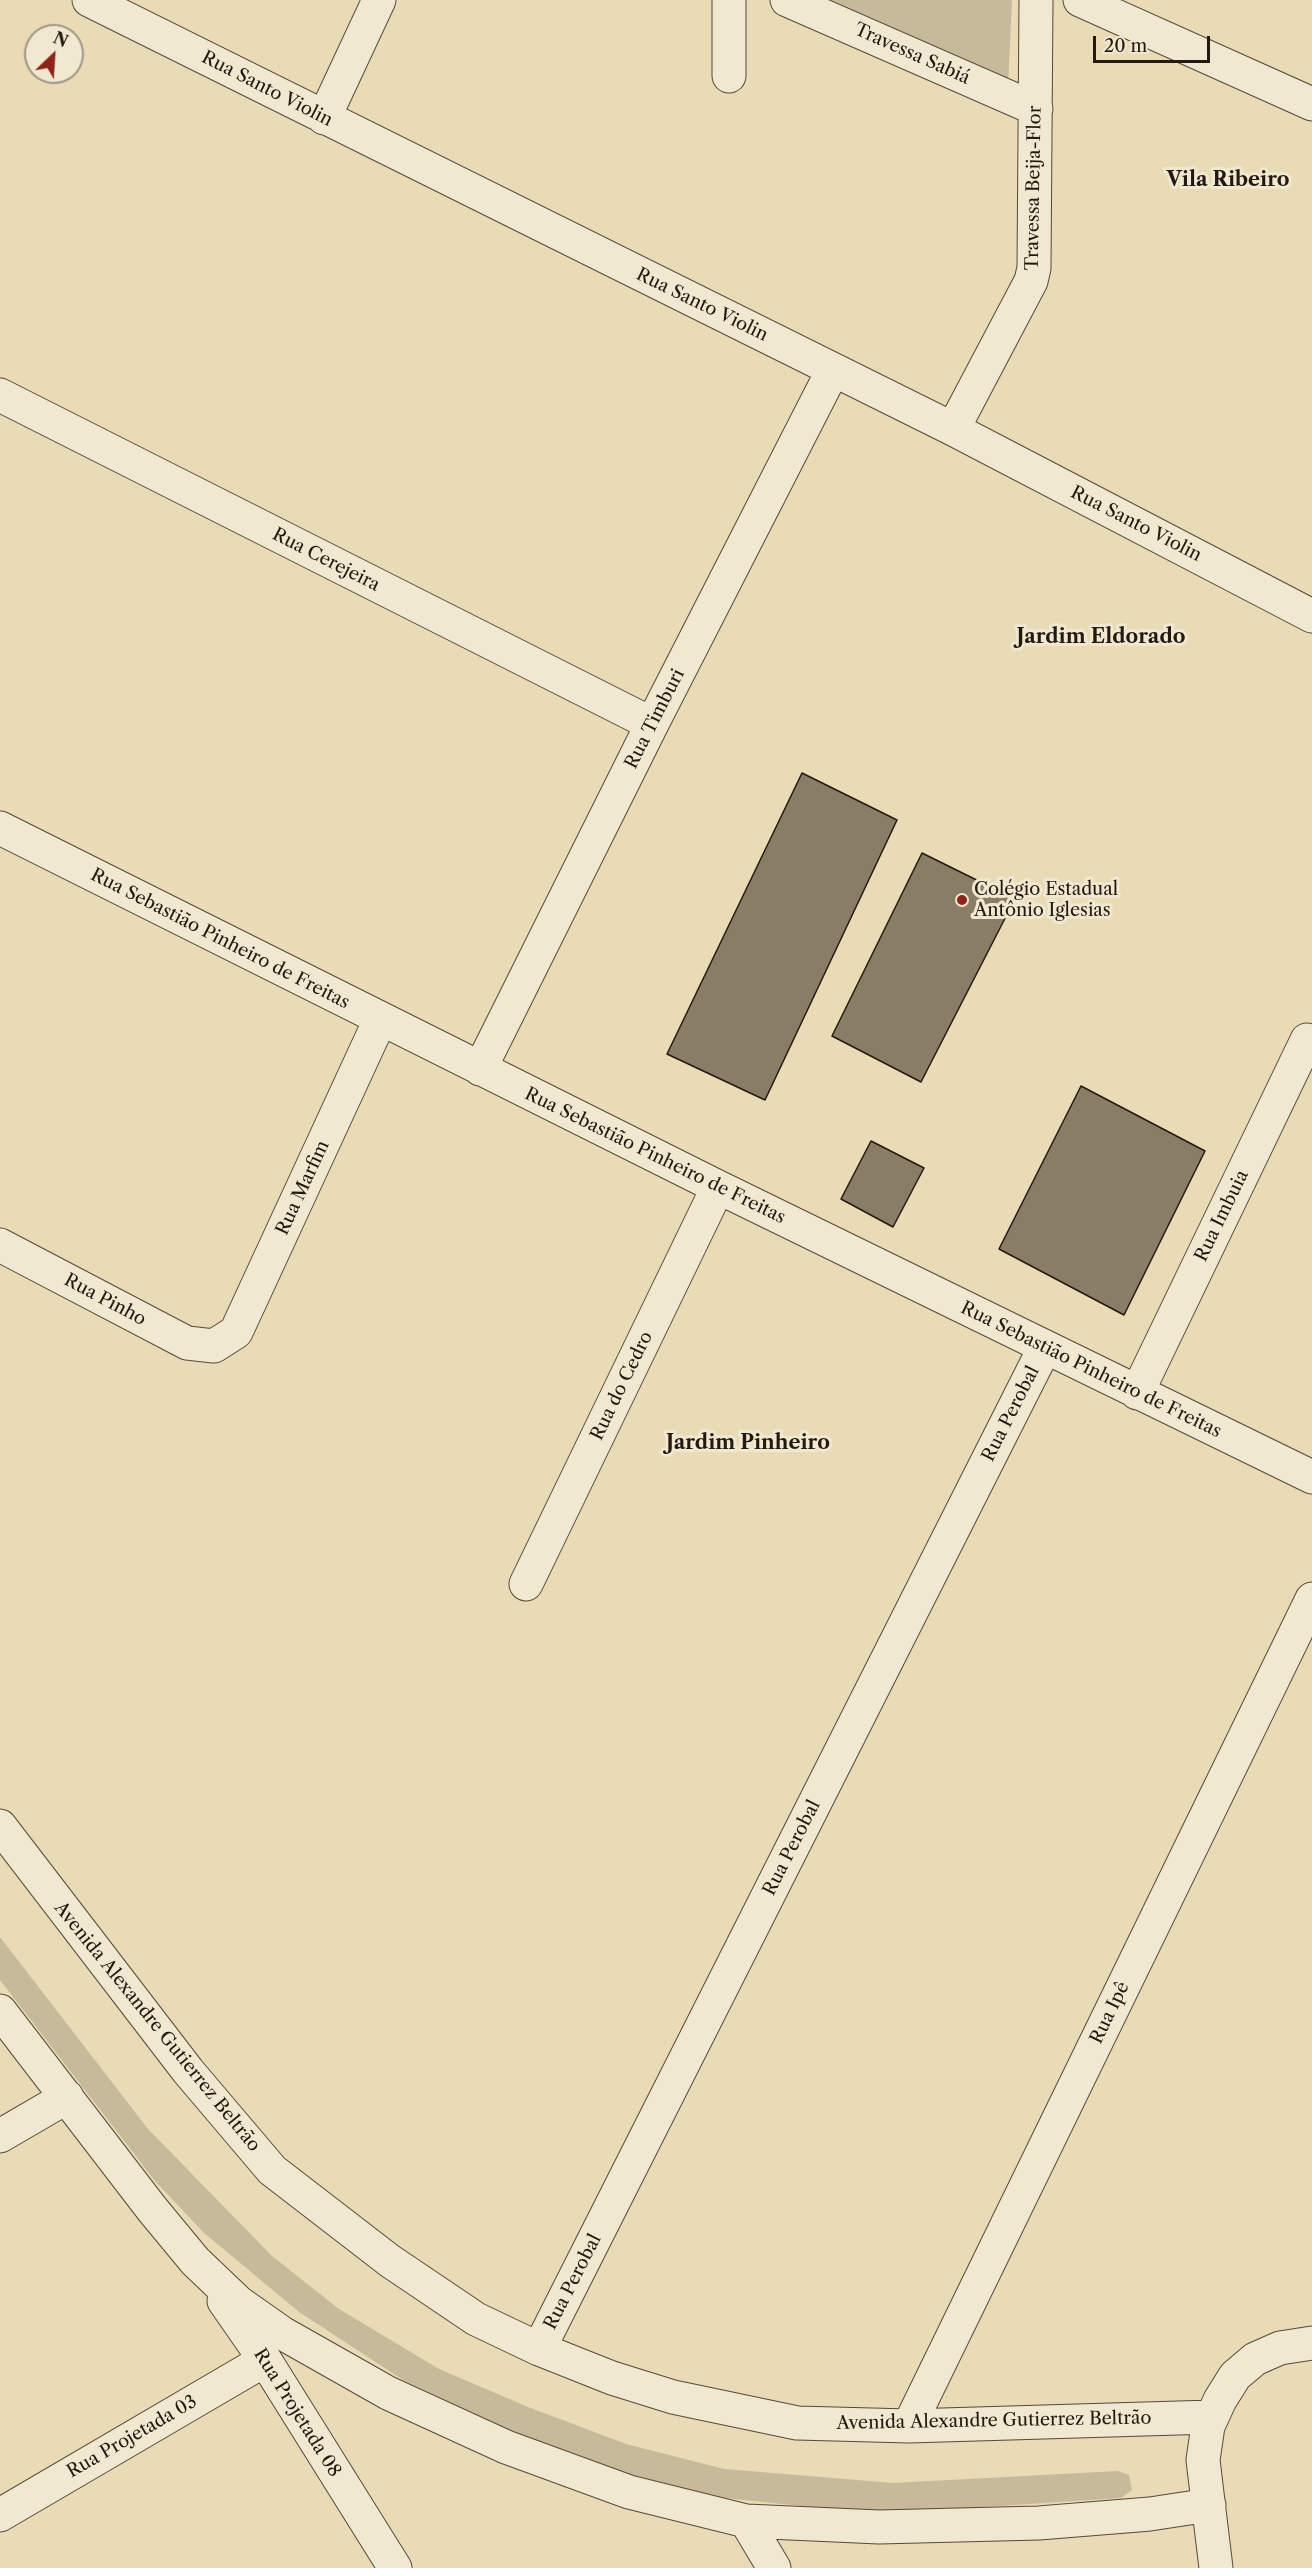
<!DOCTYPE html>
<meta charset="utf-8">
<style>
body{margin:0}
#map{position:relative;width:1312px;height:2568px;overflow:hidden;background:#e8dbb6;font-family:"Libre Caslon Text",serif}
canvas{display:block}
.north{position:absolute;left:24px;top:24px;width:60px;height:60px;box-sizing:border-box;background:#f0e8d0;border:2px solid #9f9583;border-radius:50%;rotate:25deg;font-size:16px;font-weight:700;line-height:24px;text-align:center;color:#251810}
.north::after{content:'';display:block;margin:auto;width:21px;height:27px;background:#8f2418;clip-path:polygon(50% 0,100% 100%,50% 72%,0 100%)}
.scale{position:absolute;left:1093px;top:36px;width:117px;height:27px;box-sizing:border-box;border:3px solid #251810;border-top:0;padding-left:8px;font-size:18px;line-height:21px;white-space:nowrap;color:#251810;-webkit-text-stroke:4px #f0e8d0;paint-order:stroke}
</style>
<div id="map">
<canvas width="1312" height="2568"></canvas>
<div class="north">N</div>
<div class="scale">20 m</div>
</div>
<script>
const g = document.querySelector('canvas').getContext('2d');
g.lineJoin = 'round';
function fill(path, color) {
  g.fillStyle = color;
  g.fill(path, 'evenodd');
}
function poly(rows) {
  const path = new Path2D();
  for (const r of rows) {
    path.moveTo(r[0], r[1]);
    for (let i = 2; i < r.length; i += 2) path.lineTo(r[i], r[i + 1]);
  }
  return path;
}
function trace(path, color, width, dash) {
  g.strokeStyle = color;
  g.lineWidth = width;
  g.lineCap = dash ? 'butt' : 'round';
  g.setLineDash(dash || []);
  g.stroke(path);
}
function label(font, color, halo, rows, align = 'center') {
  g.font = font + ' "Libre Caslon Text",serif';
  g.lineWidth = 6;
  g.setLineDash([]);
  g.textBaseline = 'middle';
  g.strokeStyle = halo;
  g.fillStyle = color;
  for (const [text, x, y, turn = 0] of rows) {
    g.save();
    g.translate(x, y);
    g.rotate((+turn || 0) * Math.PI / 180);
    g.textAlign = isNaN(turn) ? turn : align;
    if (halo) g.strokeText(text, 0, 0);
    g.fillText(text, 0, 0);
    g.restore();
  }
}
fill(poly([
 [815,0,1012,0,1008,85],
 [0,1937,148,2129,272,2256,339,2309,439,2369,528,2407,626,2444,724,2469,893,2483,1118,2471,1129,2475,1132,2490,1121,2498,878,2514,714,2497,622,2473,523,2436,403,2380,299,2312,203,2232,155,2181,0,1980]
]), '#c7ba9a');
const building = poly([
 [802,773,897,820,765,1100,667,1054,802,773],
 [922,853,1015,899,921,1082,832,1036,922,853],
 [1081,1086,1205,1151,1124,1315,999,1249,1081,1086],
 [871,1141,924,1168,893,1227,841,1199,871,1141]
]);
fill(building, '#8a7d66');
trace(building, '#251810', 1.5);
const minor = poly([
 [89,0,953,429,1312,616],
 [787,0,1036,109],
 [1080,0,1312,104],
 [729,76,729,0],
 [324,118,379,0],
 [0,395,652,724],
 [953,429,1031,281,1034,268,1036,0],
 [0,828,718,1187,1312,1477],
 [480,1069,652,724,833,370],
 [0,1245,187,1343,214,1346,236,1332,380,1020],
 [1137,1393,1307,1040,1312,1042],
 [526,1584,718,1187],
 [0,1826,188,2071,272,2170,390,2261,476,2319,539,2349,612,2378,673,2397,797,2423,909,2426,1212,2417],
 [0,2011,152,2209,195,2261,238,2302,282,2333,388,2393,506,2447,629,2492,746,2521,879,2527,1039,2523,1150,2514,1209,2505],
 [0,2136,67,2097],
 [224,2301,265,2360,395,2568],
 [539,2349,1045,1347],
 [909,2426,1312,1599],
 [0,2515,265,2360],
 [746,2521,774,2568],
 [1216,2568,1203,2460,1208,2426,1220,2400,1235,2376,1255,2359,1280,2348,1312,2343]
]);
trace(minor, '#56493a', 35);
trace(minor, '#f0e8d0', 33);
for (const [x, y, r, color] of [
 [962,900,6,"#8f2418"]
]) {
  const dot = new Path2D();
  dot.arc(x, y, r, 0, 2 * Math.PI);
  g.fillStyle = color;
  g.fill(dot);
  trace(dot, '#f0e8d0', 2);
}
label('18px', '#251810', '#f0e8d0', [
 ["Travessa Sabiá",912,54,24],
 ["Rua Santo Violin",267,89,27],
 ["Travessa Beija-Flor",1034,188,-89],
 ["Rua Santo Violin",702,305,26],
 ["Rua Santo Violin",1136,524,27],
 ["Rua Cerejeira",326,560,27],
 ["Rua Timburi",655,719,-63],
 ["Rua Sebastião Pinheiro de Freitas",220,939,27],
 ["Rua Sebastião Pinheiro de Freitas",655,1156,26],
 ["Rua Marfim",303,1188,-65],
 ["Rua Imbuia",1222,1216,-64],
 ["Rua Pinho",105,1300,28],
 ["Rua Sebastião Pinheiro de Freitas",1091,1370,26],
 ["Rua do Cedro",622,1386,-64],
 ["Rua Perobal",1011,1414,-63],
 ["Rua Perobal",792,1848,-63],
 ["Rua Ipê",1110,2013,-64],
 ["Avenida Alexandre Gutierrez Beltrão",157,2027,51],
 ["Rua Perobal",573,2282,-63],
 ["Rua Projetada 08",297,2413,58],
 ["Avenida Alexandre Gutierrez Beltrão",994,2421,-1],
 ["Rua Projetada 03",132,2437,-30]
]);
label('18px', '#251810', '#f0e8d0', [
 ["Colégio Estadual",974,890],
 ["Antônio Iglesias",974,911]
], 'left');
label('bold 20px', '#251810', '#f0e8d0', [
 ["Vila Ribeiro",1228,180],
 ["Jardim Eldorado",1101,637],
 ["Jardim Pinheiro",748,1443]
]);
</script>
